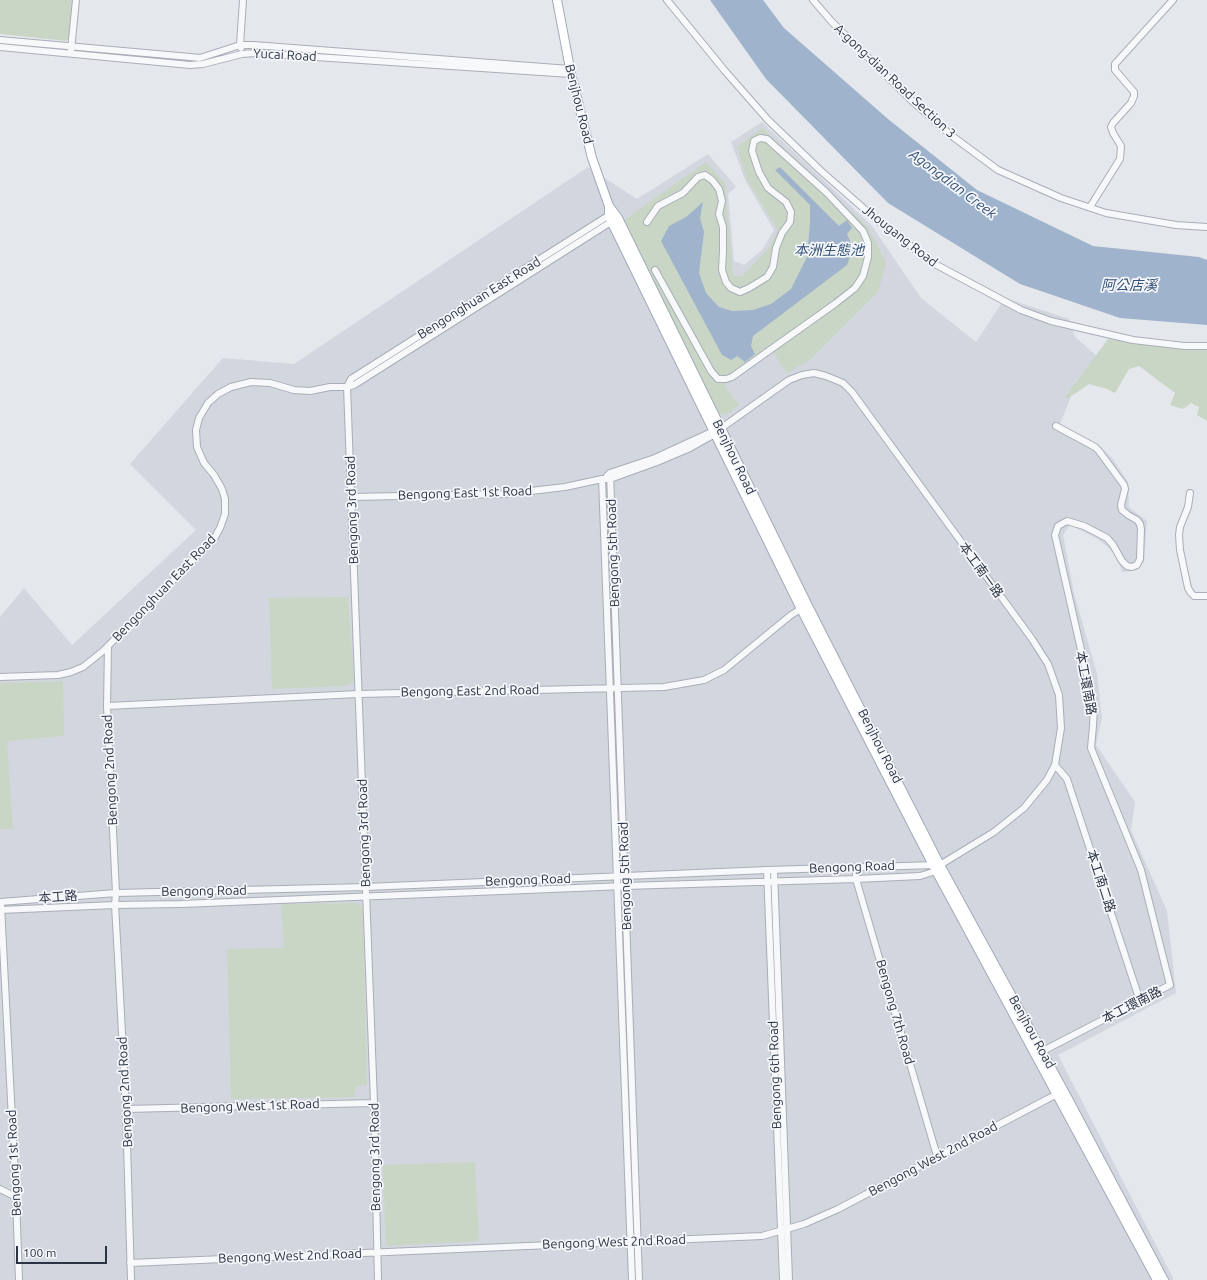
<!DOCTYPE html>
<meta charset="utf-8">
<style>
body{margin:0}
#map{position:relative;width:1207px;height:1280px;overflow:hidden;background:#e4e7ec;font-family:Ubuntu,sans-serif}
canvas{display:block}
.scale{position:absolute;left:16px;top:1246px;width:91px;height:18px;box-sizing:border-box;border:2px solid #2b3445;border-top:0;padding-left:5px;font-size:12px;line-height:14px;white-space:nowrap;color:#2b3445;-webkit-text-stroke:3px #f4f6f9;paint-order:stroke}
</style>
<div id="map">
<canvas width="1207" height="1280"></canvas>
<div class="scale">100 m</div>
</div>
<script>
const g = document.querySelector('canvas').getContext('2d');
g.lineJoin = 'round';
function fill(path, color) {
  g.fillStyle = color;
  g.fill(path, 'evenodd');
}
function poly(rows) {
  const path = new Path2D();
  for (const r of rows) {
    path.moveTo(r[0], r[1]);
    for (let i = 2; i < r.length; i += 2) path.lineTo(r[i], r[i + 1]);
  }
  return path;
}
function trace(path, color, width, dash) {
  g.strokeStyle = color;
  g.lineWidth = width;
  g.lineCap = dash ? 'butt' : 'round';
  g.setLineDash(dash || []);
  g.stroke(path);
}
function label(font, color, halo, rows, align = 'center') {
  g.font = font + ' Ubuntu,"Noto Sans TC",sans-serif';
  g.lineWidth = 3.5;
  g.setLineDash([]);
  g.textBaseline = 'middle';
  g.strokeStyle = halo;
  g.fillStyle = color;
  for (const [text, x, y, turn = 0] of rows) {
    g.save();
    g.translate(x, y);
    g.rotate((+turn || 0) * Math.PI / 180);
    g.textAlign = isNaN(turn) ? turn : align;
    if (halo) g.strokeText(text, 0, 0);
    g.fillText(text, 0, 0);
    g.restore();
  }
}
fill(poly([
 [762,122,872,226,921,298,976,342,1005,298,1069,319,1075,337,1097,356,1073,391,1060,424,1098,445,1113,459,1128,482,1129,507,1147,521,1144,562,1132,571,1122,572,1116,554,1098,539,1070,525,1063,535,1074,593,1097,674,1102,718,1096,745,1135,802,1131,830,1167,911,1176,993,1058,1055,1173,1278,1173,1280,0,1280,0,617,24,588,72,645,196,530,130,464,223,358,294,364,588,167,637,199,708,154,736,187,728,194,734,261,744,265,762,250,774,230,745,180,731,142]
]), '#d2d6de');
fill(poly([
 [0,0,73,0,69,38,66,41,0,34],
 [762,128,868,227,886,263,878,292,810,360,787,373,772,351,724,385,739,405,726,415,717,412,624,220,706,162,725,183,733,276,742,276,768,249,778,230,747,180,737,147],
 [1108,339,1135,343,1164,346,1207,348,1207,421,1197,415,1199,407,1191,403,1183,409,1170,405,1175,393,1139,366,1129,369,1115,393,1107,389,1089,384,1067,399,1065,397],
 [348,597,354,681,347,686,272,689,269,598],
 [63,681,64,736,7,741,13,829,0,829,0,683],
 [355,903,359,904,363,909,367,1085,356,1087,354,1097,231,1099,227,949,284,948,281,904],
 [475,1162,479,1241,386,1246,383,1165]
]), '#c9d6c5');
fill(poly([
 [710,0,763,0,784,28,888,119,977,190,1093,246,1199,257,1207,260,1207,325,1120,318,1020,284,888,203,766,79],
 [780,167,839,226,847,220,852,228,847,234,853,248,847,265,753,336,751,346,755,354,745,362,737,356,731,360,722,355,661,241,669,226,686,217,703,202,700,218,704,232,699,273,706,293,719,307,732,311,753,310,771,304,791,289,807,257,810,222,810,205,775,170]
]), '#9fb4cc');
const minor = poly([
 [667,0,725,71,768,120,821,171,877,220,933,263,1021,310,1051,321,1133,340,1185,346,1207,346],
 [813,0,832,22,912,101,952,136,998,170,1061,198,1106,213,1176,225,1207,227],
 [0,40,190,57,200,58,240,45,253,45,570,69],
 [0,47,190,65,203,64,242,54,256,53,571,74],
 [241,48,240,45,243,0],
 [71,50,76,0],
 [1090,207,1120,159,1121,146,1113,133,1111,127,1113,123,1131,103,1134,96,1134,92,1115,70,1115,64,1173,0],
 [647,222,658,206,683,193,698,177,705,175,712,180,719,189,722,201,719,214,723,227,723,251,722,270,726,282,731,288,740,292,749,288,767,277,773,267,776,248,782,233,790,222,791,212,786,202,768,188,759,172,752,151,754,141,760,138,767,139,826,192,863,231,868,243,868,257,863,276,855,288,836,303,732,377,726,379,718,379,711,371,655,270],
 [610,473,639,1280],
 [607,476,610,473,655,458,716,430],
 [602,479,632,1280],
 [1190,493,1188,507,1180,527,1179,535,1180,550,1188,588,1191,593,1194,596,1207,596],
 [108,646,107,706,116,893,115,905,118,958,126,1109,131,1280],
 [0,677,58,675,71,672,83,667,103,651,214,539,220,528,225,514,225,499,222,489,214,475,204,463,197,447,196,430,199,418,208,403,218,394,231,387,251,382,270,383,294,390,310,391,330,387,347,387,354,385,614,220],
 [107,706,359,694,664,687,704,680,724,670,791,615,804,607],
 [1055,765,1067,779,1140,1001],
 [856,867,856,879,937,1156],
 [767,870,783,1280],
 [774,870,789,1280],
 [0,902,116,893,366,887,767,870,937,865],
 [1,906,16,1197,19,1280],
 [0,910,115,905,181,904,625,886,856,879,920,876,936,871,940,865,994,832,1024,808,1047,780,1055,765,1061,728,1059,695,1048,664,1032,639,852,392,843,383,826,376,814,373,802,375,789,380,720,429,715,434,690,448,657,462,610,479,602,479,565,487,505,494,351,497],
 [1039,1053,1170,985,1141,870,1091,748,1093,726,1094,707,1055,535,1058,526,1067,521,1084,526,1107,538,1113,545,1122,561,1127,566,1132,567,1137,565,1140,559,1141,529,1140,524,1137,520,1128,515,1122,510,1121,505,1125,489,1124,485,1099,451,1095,447,1056,426],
 [126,1109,374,1103],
 [0,1189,16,1197],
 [130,1263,762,1236,804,1224,838,1209,1059,1093],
 [378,1280,374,1103,347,387,351,379,611,214]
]);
const major = poly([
 [557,0,571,74,592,158,609,206,618,218,808,606,940,865,1067,1097,1164,1280],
 [609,206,609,215,611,221,715,434,801,609,936,871,1157,1280]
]);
trace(minor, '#a9aeb7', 8);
trace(major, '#a3abb8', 10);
trace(minor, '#f7f8fa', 6);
trace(major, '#fff', 8);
label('13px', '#2b3445', '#f4f6f9', [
 ["Yucai Road",285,55,3],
 ["A-gong-dian Road Section 3",895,81,43],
 ["Benjhou Road",579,104,76],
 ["Jhougang Road",900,236,38],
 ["Bengonghuan East Road",479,298,-32],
 ["Benjhou Road",734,457,64],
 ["Bengong East 1st Road",465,493,-2],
 ["Bengong 3rd Road",352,510,-92],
 ["Bengong 5th Road",613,553,-92],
 ["本工南一路",981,570,54],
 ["Bengonghuan East Road",164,588,-46],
 ["本工環南路",1086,683,80],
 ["Bengong East 2nd Road",470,691,-1],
 ["Benjhou Road",880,746,63],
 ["Bengong 2nd Road",110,770,-93],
 ["Bengong 3rd Road",364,833,-92],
 ["Bengong Road",852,867,-2],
 ["Bengong 5th Road",625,876,-92],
 ["Bengong Road",528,880,-2],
 ["本工南二路",1101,881,72],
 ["Bengong Road",204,891,-1],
 ["本工路",58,897,-4],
 ["本工環南路",1132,1005,-27],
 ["Bengong 7th Road",895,1012,74],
 ["Benjhou Road",1032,1032,61],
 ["Bengong 6th Road",775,1075,-92],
 ["Bengong 2nd Road",125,1092,-93],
 ["Bengong West 1st Road",250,1106,-2],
 ["Bengong 3rd Road",375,1157,-91],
 ["Bengong West 2nd Road",933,1159,-28],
 ["Bengong 1st Road",14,1163,-93],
 ["Bengong West 2nd Road",614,1242,-2],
 ["Bengong West 2nd Road",290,1256,-2]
]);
label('italic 14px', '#34527a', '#f4f6f9', [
 ["Agongdian Creek",953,184,37],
 ["本洲生態池",829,250],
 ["阿公店溪",1129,285]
]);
</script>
